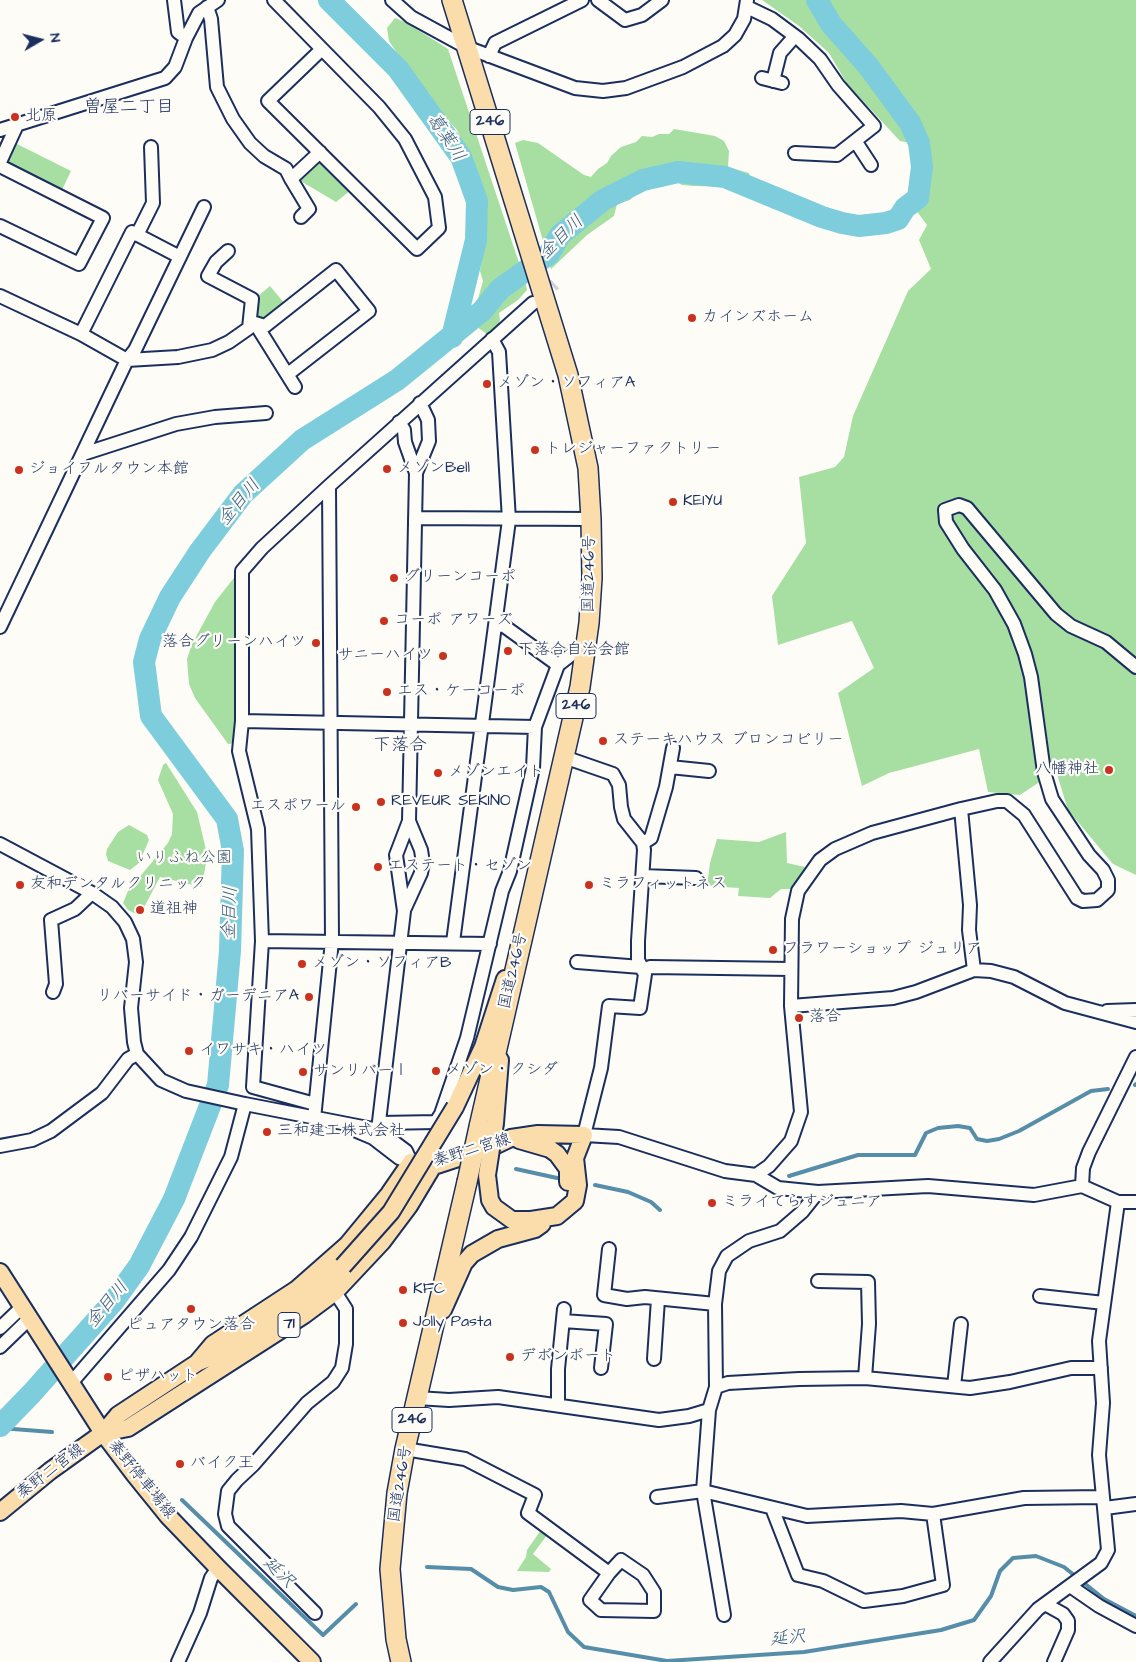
<!DOCTYPE html>
<meta charset="utf-8">
<style>
body{margin:0}
#map{position:relative;width:1136px;height:1662px;overflow:hidden;background:#fdfcf7;font-family:"Architects Daughter",sans-serif}
canvas{display:block}
.north{position:absolute;left:15px;top:15px;width:50px;height:50px;-webkit-text-stroke:4px #fdfcf7;paint-order:stroke;rotate:82deg;font-size:14px;font-weight:700;line-height:20px;text-align:center;color:#1b2f5e}
.north::after{content:'';display:block;margin:auto;width:18px;height:22px;background:#1b2f5e;clip-path:polygon(50% 0,100% 100%,50% 72%,0 100%)}
</style>
<div id="map">
<canvas width="1136" height="1662"></canvas>
<div class="north">N</div>
</div>
<script>
const g = document.querySelector('canvas').getContext('2d');
g.lineJoin = 'round';
function fill(path, color) {
  g.fillStyle = color;
  g.fill(path, 'evenodd');
}
function poly(rows) {
  const path = new Path2D();
  for (const r of rows) {
    path.moveTo(r[0], r[1]);
    for (let i = 2; i < r.length; i += 2) path.lineTo(r[i], r[i + 1]);
  }
  return path;
}
function trace(path, color, width, dash) {
  g.strokeStyle = color;
  g.lineWidth = width;
  g.lineCap = dash ? 'butt' : 'round';
  g.setLineDash(dash || []);
  g.stroke(path);
}
function label(font, color, halo, rows, align = 'center') {
  g.font = font + ' "Architects Daughter","Klee One",sans-serif';
  g.lineWidth = 4.5;
  g.setLineDash([]);
  g.textBaseline = 'middle';
  g.strokeStyle = halo;
  g.fillStyle = color;
  for (const [text, x, y, turn = 0] of rows) {
    g.save();
    g.translate(x, y);
    g.rotate((+turn || 0) * Math.PI / 180);
    g.textAlign = isNaN(turn) ? turn : align;
    if (halo) g.strokeText(text, 0, 0);
    g.fillText(text, 0, 0);
    g.restore();
  }
}
fill(poly([
 [762,0,1136,0,1136,875,1113,864,1068,810,1056,771,1020,795,988,792,979,749,889,773,862,786,838,693,874,668,852,621,778,645,772,596,806,543,799,477,835,467,844,457,853,416,908,291,931,269,919,240,927,225,907,198,913,179,911,143,900,141,847,84,829,53,799,26],
 [395,18,407,23,448,49,524,278,527,290,518,300,499,313,500,320,496,332,487,334,477,327,473,317,483,281,480,271,487,225,482,194,457,130,427,98,389,41,387,28],
 [674,129,715,136,724,141,729,151,728,167,749,173,753,187,693,186,682,185,673,180,637,193,630,200,617,204,614,216,587,235,551,269,515,143,523,140,538,143,584,175,591,177,598,169,607,163,611,156,621,147,636,142,642,136,652,137,659,134,669,134],
 [15,143,71,171,61,192,8,166,6,160],
 [317,161,323,161,351,190,336,202,299,180],
 [270,286,285,304,265,320,259,320,254,313,260,299,257,297],
 [237,574,236,743,228,744,195,698,189,684,187,659,192,644,215,602],
 [166,763,197,812,207,854,205,869,201,887,160,877,142,911,134,913,128,910,123,903,128,891,168,843,172,834,173,814,158,780,163,765],
 [129,825,147,835,149,840,139,863,130,870,108,861,106,854,107,849,118,832],
 [786,832,787,863,805,867,792,889,781,889,770,898,738,896,739,888,707,886,710,863,717,839,759,842],
 [541,1530,547,1535,533,1554,551,1569,549,1572,517,1571,526,1557,527,1550]
]), '#a7dea2');
trace(poly([
 [1135,1085,1136,1084],
 [516,1169,557,1178],
 [789,1176,858,1155,915,1155,926,1133,938,1128,958,1126,970,1128,977,1139,987,1141,999,1139,1019,1131,1091,1091,1108,1089],
 [595,1185,628,1192,651,1202,660,1210],
 [0,1428,52,1432],
 [182,1500,323,1635,356,1604],
 [427,1567,471,1569,498,1587,513,1590,541,1587,549,1592,568,1632,584,1647,667,1661,804,1652,941,1630,974,1620,991,1596,1000,1571,1013,1558,1036,1556,1064,1567,1104,1599,1136,1616]
]), '#568eaa', 4);
trace(poly([
 [329,0,398,69,461,157,468,176,477,201,476,240,452,337],
 [0,1426,32,1393,113,1302,139,1266,174,1199,218,1085,230,951,233,851,227,819,151,716,144,662,150,639,170,597,200,551,243,494,302,440,397,380,482,311,500,289,549,254,560,235,603,200,643,180,678,172,725,177,822,217,842,223,859,226,886,223,898,219,905,208,918,198,922,167,919,143,910,123,869,67,831,24,817,0]
]), '#7ecddc', 22);
trace(poly([
 [539,298,555,284]
]), '#d0d3d8', 12, [12, 6]);
const minor = poly([
 [174,0,178,32,186,38],
 [274,0,322,49,379,107,405,139,435,197,439,228,417,249,268,101,322,49],
 [392,0,411,17,466,47,575,88,603,91,626,88,683,67,723,46,735,35,744,19,747,0],
 [598,0,625,20,642,15,662,0],
 [207,7,211,19,217,87,233,119,250,143,264,156,286,169,291,179,320,152],
 [747,7,772,19,799,39,820,59,838,85,874,126,837,155,795,153],
 [489,56,495,43,582,0],
 [762,78,782,83],
 [773,81,780,53,795,36],
 [0,130,165,78,175,67,186,38,199,13,218,0],
 [856,142,871,165],
 [0,162,17,125],
 [0,166,103,218,79,264,0,226],
 [291,179,309,209,301,217],
 [137,235,153,203,151,147],
 [0,296,81,334,127,360,178,357,212,350,229,342,249,328,252,299,208,276,216,262,228,251],
 [255,323,295,387],
 [249,328,255,323,265,326,336,270,369,311,288,374],
 [81,334,132,232,180,257],
 [83,454,176,424,215,417,266,413],
 [416,473,429,441,428,420,420,403],
 [415,518,591,519],
 [497,625,504,626,558,665],
 [0,627,127,360,135,350,204,207],
 [242,721,535,727],
 [564,757,613,774,619,785,621,807,624,819,643,843,644,850,638,941,638,960,645,974,640,1008,609,1006,601,1068,584,1135,619,1137,725,1171,756,1175,778,1188,818,1192,928,1186,1034,1195,1082,1186,1118,1202,1136,1202],
 [670,767,709,771],
 [961,809,970,905,969,930,974,970],
 [643,843,651,838,666,787,673,748],
 [0,844,92,893,112,907,125,922,133,939,136,962,131,1008,134,1042,137,1054,161,1080,186,1091,245,1104,378,1130,406,1151,411,1162],
 [643,876,696,878],
 [405,908,421,873,423,863,421,850,409,821],
 [262,941,490,944],
 [453,942,509,520,499,352,492,339],
 [577,962,641,967],
 [643,971,650,967,791,969],
 [53,992,56,984,51,920,75,909,92,893],
 [791,1006,893,998,916,992,974,970,991,971,1014,977,1065,1003,1136,1022],
 [1107,1011,1136,1010],
 [315,1104,253,1087,262,941,258,829,239,751,242,721,242,571,262,548,329,486,533,303],
 [314,1119,332,941,329,486],
 [380,1123,436,1122,441,1114,467,1038,502,891,510,871,533,768,535,727,558,665,572,654],
 [354,1130,373,1138,399,1158,411,1162],
 [378,1130,404,911,396,855,409,821,416,473,405,442,404,430,399,422],
 [0,1146,32,1140,51,1131,102,1093,128,1059,137,1054],
 [756,1175,769,1166,791,1141,801,1112,791,1006,792,919,798,891,820,860,835,849,872,833,961,809,997,801,1007,801,1024,815,1077,898,1083,901,1097,900,1108,890,1108,880,1103,870,1089,855,1052,799,1044,772,1031,677,1025,654,1014,624,995,590,963,549,946,522,945,510,959,505,967,508,1056,614,1071,626,1106,642,1136,667],
 [1082,1186,1083,1168,1089,1152,1136,1057],
 [818,1192,802,1212,780,1231,749,1241,727,1256,719,1271,715,1304,716,1387,709,1410,703,1491,807,1516,901,1511,933,1514,1024,1498,1102,1497],
 [609,1249,604,1295,627,1299,645,1297,715,1304],
 [818,1281,868,1282,869,1324,865,1378],
 [1040,1296,1104,1303],
 [563,1321,606,1324,601,1368],
 [0,1328,22,1307],
 [0,1347,29,1319],
 [654,1359,658,1299],
 [71,1383,169,1270,191,1237,231,1157,245,1104],
 [954,1386,961,1324],
 [716,1387,728,1383,799,1379,865,1378,970,1388,1010,1382,1071,1368,1101,1368],
 [417,1398,449,1400,498,1397,659,1420,689,1416,709,1410],
 [558,1405,558,1369,564,1309],
 [405,1449,465,1459,535,1495,528,1513,609,1573,621,1560,643,1575,654,1592,654,1611,601,1610,590,1600,609,1573],
 [657,1497,703,1491,724,1615],
 [772,1508,798,1575,823,1581,864,1601,903,1596,943,1585,933,1514],
 [1105,1508,1136,1504],
 [1070,1586,1099,1606,1136,1626],
 [1045,1604,1063,1614,1068,1621,1068,1630,1054,1662],
 [315,1613,228,1526,225,1514,228,1491,237,1480,253,1465,307,1403,333,1382,342,1368,346,1344,346,1309,335,1292],
 [178,1662,200,1613,211,1578,218,1568],
 [990,1662,1038,1609,1101,1563,1108,1550,1099,1455,1103,1403,1099,1341,1118,1202]
]);
const major = poly([
 [455,1107,483,1047,505,979],
 [495,1123,500,1060],
 [519,1140,550,1149,557,1154,568,1169,568,1182],
 [0,1272,103,1433,134,1474,168,1516,218,1568,312,1662],
 [443,1310,464,1263,472,1254,498,1239,535,1229,542,1224],
 [197,1363,213,1344,297,1289,347,1245,389,1194,411,1162,437,1165,492,1147,511,1138,538,1134,584,1135,575,1158,578,1185,575,1201,557,1216,531,1220,512,1220,494,1207,490,1200,487,1175],
 [103,1433,128,1428,304,1315,335,1292,382,1242,409,1206,433,1166],
 [0,1512,50,1471,103,1433,118,1415,197,1363,218,1354,268,1322,305,1298,343,1266]
]);
const highway = poly([
 [452,0,568,375,588,468,591,519,592,578,589,623,580,687,479,1127],
 [401,1662,396,1639,390,1569,397,1493,405,1449,467,1182]
]);
trace(minor, '#1b2f5e', 16);
trace(major, '#1b2f5e', 20);
trace(highway, '#1b2f5e', 22);
trace(minor, '#fdfcf7', 12);
trace(major, '#faddab', 16);
trace(highway, '#faddab', 19);
const majorBridge = poly([
 [487,1175,495,1123],
 [343,1266,391,1212,455,1107]
]);
const highwayBridge = poly([
 [467,1182,479,1127]
]);
trace(majorBridge, '#1b2f5e', 20, []);
trace(highwayBridge, '#1b2f5e', 22, []);
trace(majorBridge, '#faddab', 16);
trace(highwayBridge, '#faddab', 19);
for (const [x, y, r, color] of [
 [15,117,5,"#c8321e"],
 [692,318,5,"#c8321e"],
 [487,384,5,"#c8321e"],
 [535,450,5,"#c8321e"],
 [387,469,5,"#c8321e"],
 [19,470,5,"#c8321e"],
 [673,502,5,"#c8321e"],
 [394,578,5,"#c8321e"],
 [384,621,5,"#c8321e"],
 [316,643,5,"#c8321e"],
 [508,651,5,"#c8321e"],
 [443,656,5,"#c8321e"],
 [387,692,5,"#c8321e"],
 [603,741,5,"#c8321e"],
 [1109,770,5,"#c8321e"],
 [438,773,5,"#c8321e"],
 [381,802,5,"#c8321e"],
 [356,807,5,"#c8321e"],
 [378,867,5,"#c8321e"],
 [20,885,5,"#c8321e"],
 [589,885,5,"#c8321e"],
 [140,910,5,"#c8321e"],
 [773,950,5,"#c8321e"],
 [302,964,5,"#c8321e"],
 [309,997,5,"#c8321e"],
 [799,1018,5,"#c8321e"],
 [189,1051,5,"#c8321e"],
 [436,1071,5,"#c8321e"],
 [303,1072,5,"#c8321e"],
 [267,1132,5,"#c8321e"],
 [712,1203,5,"#c8321e"],
 [403,1290,5,"#c8321e"],
 [191,1309,5,"#c8321e"],
 [403,1323,5,"#c8321e"],
 [510,1357,5,"#c8321e"],
 [108,1377,5,"#c8321e"],
 [180,1464,5,"#c8321e"]
]) {
  const dot = new Path2D();
  dot.arc(x, y, r, 0, 2 * Math.PI);
  g.fillStyle = color;
  g.fill(dot);
  trace(dot, '#fdfcf7', 2);
}
for (const [x, y, w] of [
 [490,122,40],
 [576,706,40],
 [289,1325,22],
 [412,1420,40]
]) {
  const box = new Path2D();
  box.roundRect(x - w / 2, y - 12.5, w, 25, 4);
  g.fillStyle = '#fdfcf7';
  g.fill(box);
  trace(box, '#1b2f5e', 1);
}
label('bold 15px', '#1b2f5e', null, [
 ["246",490,122],
 ["246",576,706],
 ["71",289,1325],
 ["246",412,1420]
]);
label('16px', '#1b2f5e', '#fdfcf7', [
 ["北原",25,117],
 ["カインズホーム",702,318],
 ["メゾン・ソフィアA",497,384],
 ["トレジャーファクトリー",545,450],
 ["メゾンBell",397,469],
 ["ジョイフルタウン本館",29,470],
 ["KEIYU",683,502],
 ["グリーンコーポ",404,578],
 ["コーポ アワーズ",394,621],
 ["落合グリーンハイツ",306,643,"right"],
 ["下落合自治会館",518,651],
 ["サニーハイツ",433,656,"right"],
 ["エス・ケーコーポ",397,692],
 ["ステーキハウス ブロンコビリー",613,741],
 ["八幡神社",1099,770,"right"],
 ["メゾンエイト",448,773],
 ["REVEUR SEKINO",391,802],
 ["エスポワール",346,807,"right"],
 ["エステート・セゾン",388,867],
 ["友和デンタルクリニック",30,885],
 ["ミラフィットネス",599,885],
 ["道祖神",150,910],
 ["フラワーショップ ジュリア",783,950],
 ["メゾン・ソフィアB",312,964],
 ["リバーサイド・ガーデニアA",299,997,"right"],
 ["落合",809,1018],
 ["イワサキ・ハイツ",199,1051],
 ["メゾン・クシダ",446,1071],
 ["サンリバーⅠ",313,1072],
 ["三和建工株式会社",277,1132],
 ["ミライてらすジュニア",722,1203],
 ["KFC",413,1290],
 ["Jolly Pasta",413,1323],
 ["ピュアタウン落合",191,1326,"center"],
 ["デボンポート",520,1357],
 ["ピザハット",118,1377],
 ["バイク王",190,1464]
], 'left');
label('16px', '#1b2f5e', '#fdfcf7', [
 ["国道246号",590,574,-89],
 ["国道246号",514,971,-77],
 ["秦野二宮線",472,1151,-17],
 ["秦野二宮線",51,1472,-37],
 ["秦野停車場線",141,1480,51],
 ["国道246号",401,1484,-81]
]);
label('16px', '#3e5b6f', '#fdfcf7', [
 ["いりふね公園",184,859]
]);
label('18px', '#1b2f5e', '#fdfcf7', [
 ["曽屋二丁目",129,108],
 ["下落合",400,746]
]);
label('italic 18px', '#395e84', '#fdfcf7', [
 ["葛葉川",445,138,57],
 ["金目川",562,238,-44],
 ["金目川",240,503,-50],
 ["金目川",231,913,-88],
 ["金目川",108,1305,-50],
 ["延沢",278,1573,44],
 ["延沢",788,1639,-5]
]);
</script>
